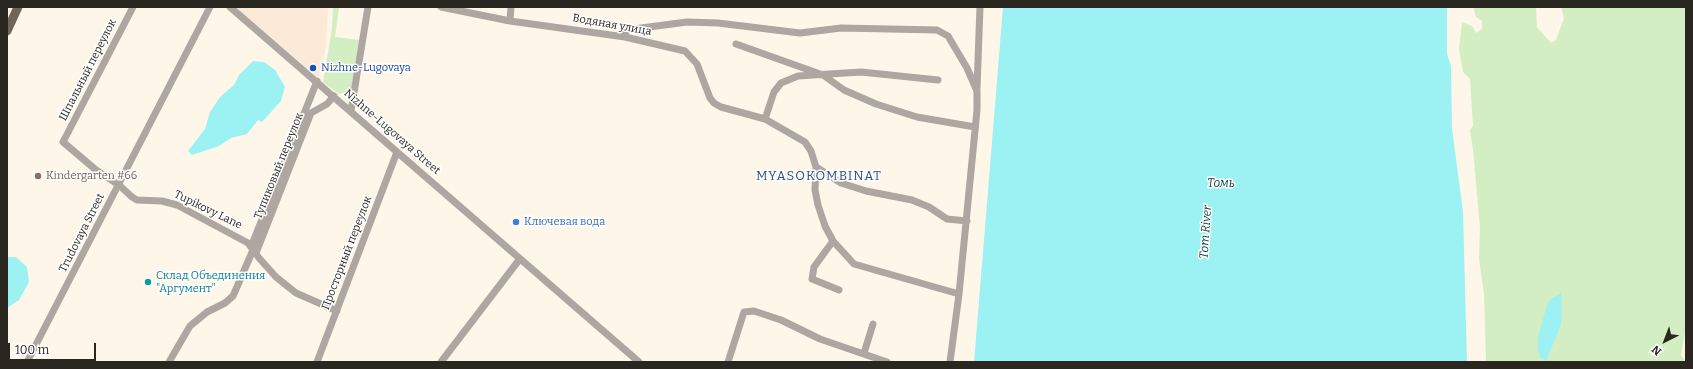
<!DOCTYPE html>
<meta charset="utf-8">
<style>
body{margin:0}
#map{position:relative;width:1693px;height:369px;overflow:hidden;background:#fef6e9;font-family:Bitter,serif}
canvas{display:block}
.frame{position:absolute;inset:0;border:8px solid #2a2721;pointer-events:none}
.north{position:absolute;left:1645px;top:321px;width:40px;height:40px;-webkit-text-stroke:3px #fff;paint-order:stroke;rotate:222deg;font-size:11px;font-weight:700;line-height:16px;text-align:center;color:#2a2721}
.north::after{content:'';display:block;margin:auto;width:14px;height:18px;background:#2a2721;clip-path:polygon(50% 0,100% 100%,50% 72%,0 100%)}
.scale{position:absolute;left:8px;top:343px;width:88px;height:18px;box-sizing:border-box;border:2px solid #2a2721;border-top:0;padding-left:5px;font-size:12px;line-height:14px;white-space:nowrap;color:#2a2721;-webkit-text-stroke:3px #fff;paint-order:stroke}
</style>
<div id="map">
<canvas width="1693" height="369"></canvas>
<div class="frame"></div>
<div class="north">N</div>
<div class="scale">100 m</div>
</div>
<script>
const g = document.querySelector('canvas').getContext('2d');
g.lineJoin = 'round';
function fill(path, color) {
  g.fillStyle = color;
  g.fill(path, 'evenodd');
}
function poly(rows) {
  const path = new Path2D();
  for (const r of rows) {
    path.moveTo(r[0], r[1]);
    for (let i = 2; i < r.length; i += 2) path.lineTo(r[i], r[i + 1]);
  }
  return path;
}
function trace(path, color, width, dash) {
  g.strokeStyle = color;
  g.lineWidth = width;
  g.lineCap = dash ? 'butt' : 'round';
  g.setLineDash(dash || []);
  g.stroke(path);
}
function label(font, color, halo, rows, align = 'center') {
  g.font = font + ' Bitter,serif';
  g.lineWidth = 3;
  g.setLineDash([]);
  g.textBaseline = 'middle';
  g.strokeStyle = halo;
  g.fillStyle = color;
  for (const [text, x, y, turn = 0] of rows) {
    g.save();
    g.translate(x, y);
    g.rotate((+turn || 0) * Math.PI / 180);
    g.textAlign = isNaN(turn) ? turn : align;
    if (halo) g.strokeText(text, 0, 0);
    g.fillText(text, 0, 0);
    g.restore();
  }
}
fill(poly([
 [235,7,328,7,326,47,318,78]
]), '#fcead9');
fill(poly([
 [333,7,339,7,335,37,359,40,351,91,339,94,323,82,332,28],
 [1473,7,1536,7,1537,27,1551,43,1556,40,1564,18,1561,7,1686,7,1686,327,1681,355,1686,362,1486,362,1484,294,1479,259,1480,228,1473,150,1470,130,1473,126,1470,79,1463,72,1459,49,1462,22,1472,26,1476,33,1482,29,1482,21,1476,17]
]), '#d3eec2');
fill(poly([
 [1003,7,1447,7,1447,54,1451,66,1452,128,1463,212,1467,362,974,362],
 [253,61,264,62,275,70,285,87,281,101,262,122,258,120,247,134,231,138,219,146,192,155,188,151,205,129,210,112,220,97,234,85,239,75],
 [8,257,16,257,27,267,29,282,19,300,7,308],
 [1561,293,1562,307,1561,325,1546,361,1540,357,1538,349,1538,337,1547,305,1551,299]
]), '#9cf2f2');
trace(poly([
 [133,7,63,142,96,170,119,185,132,197,137,200,162,201,177,205,248,243,259,258,276,277,296,293,337,311],
 [230,7,639,362],
 [441,7,510,21,625,37,685,51,697,64,710,98,714,103,721,107,765,119,805,142,811,151,816,167,841,183,866,191,912,200,929,207,947,219,967,221],
 [510,21,511,7],
 [625,37,626,30,687,22,718,23,800,33,841,28,937,30,948,36,967,68,977,91,977,110,959,294,950,362],
 [736,44,823,75,844,90,876,104,917,117,975,127],
 [977,88,980,7],
 [351,111,368,7],
 [765,119,774,92,781,83,798,76,861,72,938,80],
 [816,167,815,190,818,205,825,226,833,241,854,264,959,294],
 [833,241,814,267,812,279,839,290],
 [251,247,317,81],
 [256,253,311,113,327,104,334,96],
 [864,353,873,324],
 [27,362,210,7],
 [169,362,190,326,207,312,225,303,233,296,253,250],
 [317,362,397,152],
 [441,362,519,260],
 [728,362,744,312,754,311,781,320,820,339,887,362]
]), '#ada6a1', 7);
trace(poly([
 [7,31,18,7]
]), '#70645b', 9);
for (const [x, y, r, color] of [
 [313,68,4,"#1a4fb4"],
 [38,176,4,"#8d6e63"],
 [516,222,4,"#3f7fe0"],
 [148,282,4,"#0f9aa8"]
]) {
  const dot = new Path2D();
  dot.arc(x, y, r, 0, 2 * Math.PI);
  g.fillStyle = color;
  g.fill(dot);
  trace(dot, '#fff', 1.5);
}
label('11px', '#2a2721', '#fff', [
 ["Водяная улица",612,25,10],
 ["Шпальный переулок",88,70,-63],
 ["Nizhne-Lugovaya Street",392,132,41],
 ["Тупиковый переулок",279,166,-68],
 ["Tupikovy Lane",208,210,26],
 ["Trudovaya Street",82,233,-63],
 ["Просторный переулок",347,253,-69]
]);
label('11px', '#164399', '#fff', [
 ["Nizhne-Lugovaya",321,68]
], 'left');
label('11px', '#785e54', '#fff', [
 ["Kindergarten #66",46,176]
], 'left');
label('11px', '#366cbe', '#fff', [
 ["Ключевая вода",524,222]
], 'left');
label('11px', '#0d838f', '#fff', [
 ["Склад Объединения",156,276],
 ["\"Аргумент\"",156,289]
], 'left');
label('italic 12px', '#174040', '#fff', [
 ["Томь",1221,184],
 ["Tom River",1206,232,-86]
]);
g.letterSpacing = '1px';
label('13px', '#2c5187', '#fff', [
 ["MYASOKOMBINAT",819,176]
]);
g.letterSpacing = '0px';
</script>
